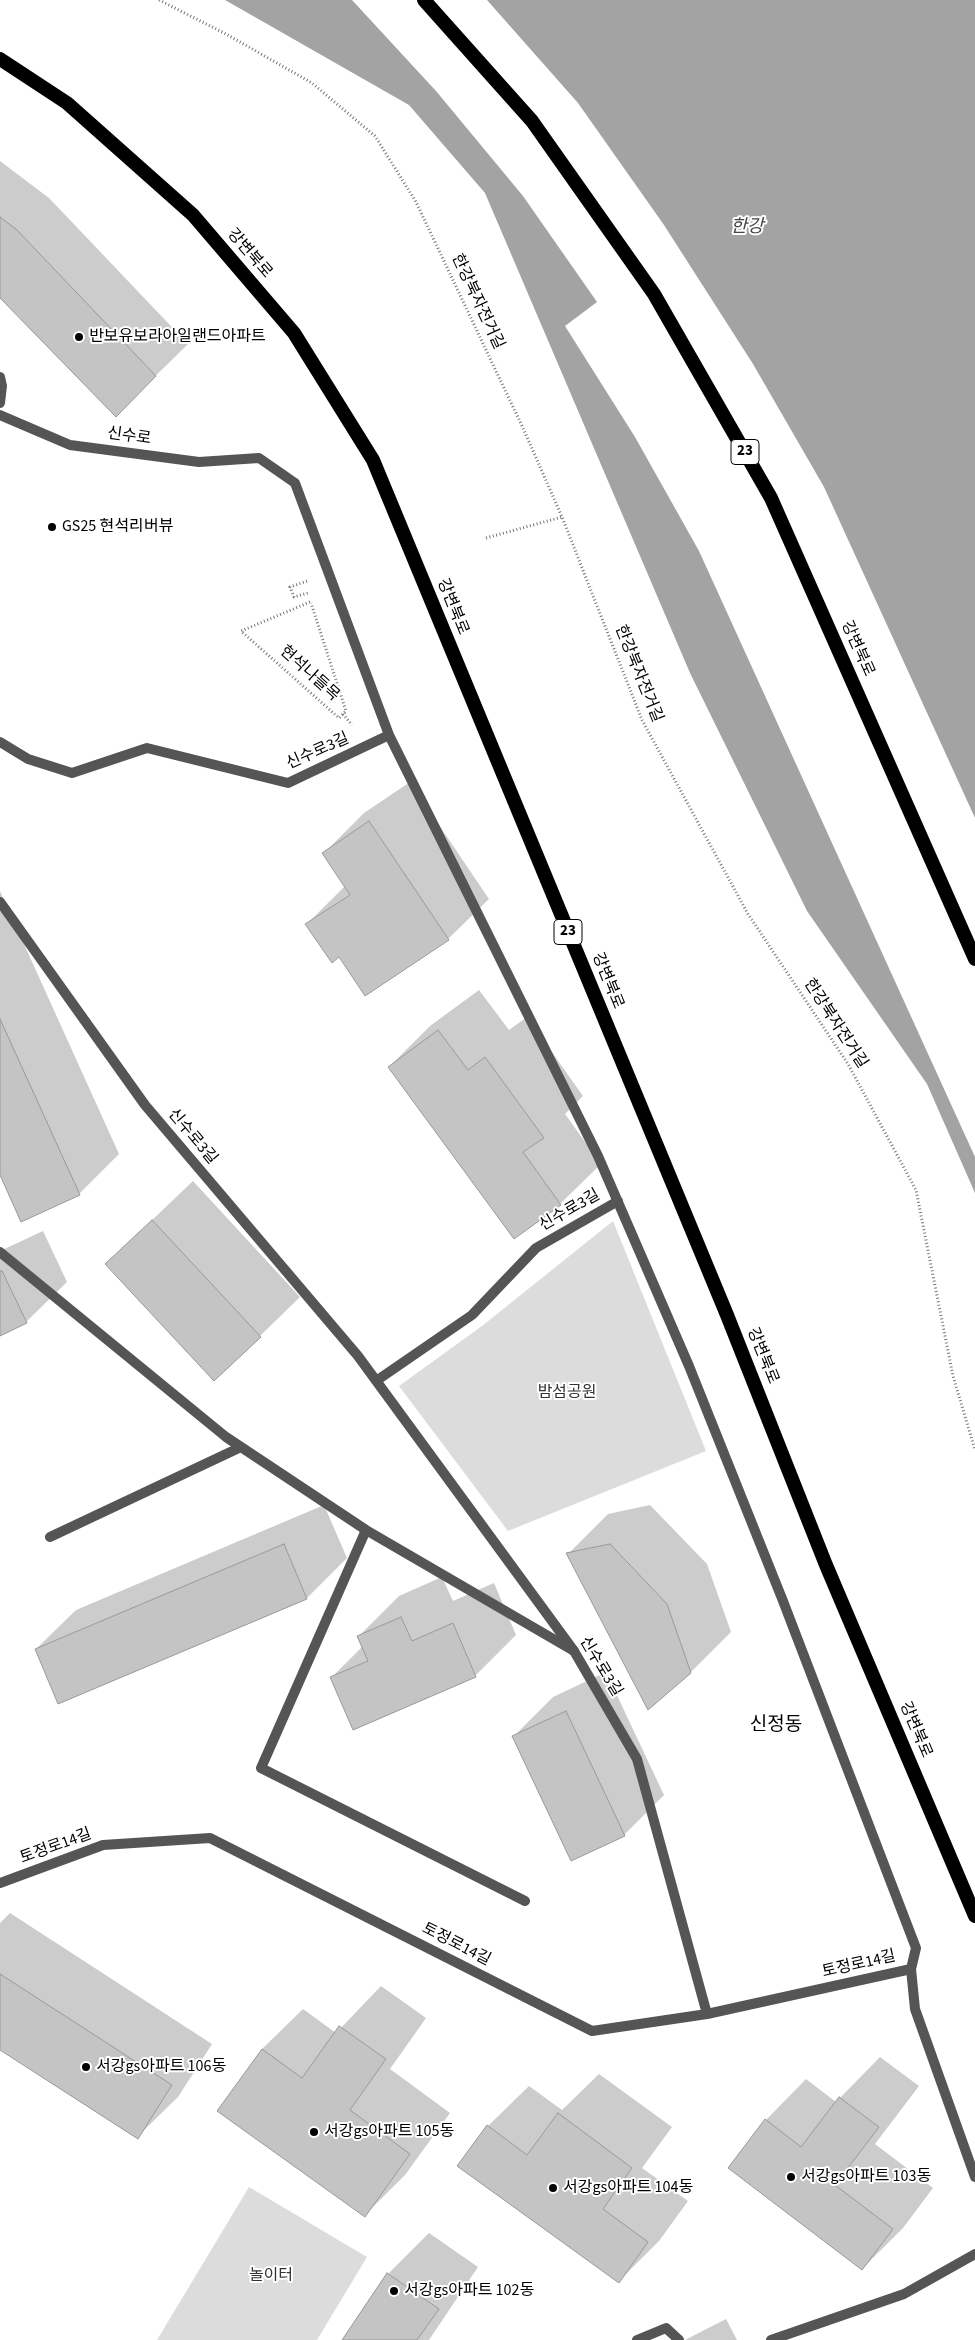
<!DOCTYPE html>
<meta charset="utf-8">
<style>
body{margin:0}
canvas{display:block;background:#fff}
</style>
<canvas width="975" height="2340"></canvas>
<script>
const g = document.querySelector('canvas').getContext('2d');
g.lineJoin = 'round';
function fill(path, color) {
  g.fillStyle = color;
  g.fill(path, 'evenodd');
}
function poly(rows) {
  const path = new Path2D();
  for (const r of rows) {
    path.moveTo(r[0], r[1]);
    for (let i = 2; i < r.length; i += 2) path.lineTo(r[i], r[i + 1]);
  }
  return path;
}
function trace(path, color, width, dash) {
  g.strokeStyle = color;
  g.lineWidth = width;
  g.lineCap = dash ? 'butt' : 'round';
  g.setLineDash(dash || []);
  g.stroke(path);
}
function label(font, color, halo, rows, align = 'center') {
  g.font = font + ' "Source Sans 3","Noto Sans KR",sans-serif';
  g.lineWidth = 4;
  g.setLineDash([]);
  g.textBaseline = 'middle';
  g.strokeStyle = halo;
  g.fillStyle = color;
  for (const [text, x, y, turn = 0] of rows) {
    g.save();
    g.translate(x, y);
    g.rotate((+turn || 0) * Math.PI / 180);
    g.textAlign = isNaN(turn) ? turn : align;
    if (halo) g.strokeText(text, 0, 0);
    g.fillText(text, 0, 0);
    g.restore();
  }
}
fill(poly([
 [613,1221,706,1451,508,1531,399,1386,482,1326],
 [249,2187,367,2257,317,2340,157,2340]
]), '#dcdcdc');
fill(poly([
 [225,0,975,0,975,1193,927,1084,807,911,690,673,485,193,409,105]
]), '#a3a3a3');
fill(poly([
 [352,0,487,0,578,103,664,225,753,364,824,487,975,818,975,1157,699,551,635,437,565,326,597,302,523,196,436,91]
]), '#fff');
fill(poly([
 [0,161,49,198,188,344,116,415,0,296],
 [410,782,489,899,448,939,340,956,307,924,345,886,323,854,364,813],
 [0,891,119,1154,79,1194,0,1172],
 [479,990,509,1030,527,1017,583,1096,565,1114,601,1164,560,1204,389,1067,430,1026],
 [193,1181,300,1297,260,1336,106,1264],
 [43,1231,67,1282,26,1322,0,1335,0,1251],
 [324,1505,347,1558,307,1598,59,1702,36,1649,76,1610],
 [650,1505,707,1564,731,1632,691,1672,568,1554,608,1514],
 [442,1577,453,1601,494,1583,516,1635,475,1676,332,1677,363,1646,359,1636,399,1596],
 [606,1672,664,1795,624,1835,513,1737,553,1697],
 [10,1913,212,2044,178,2097,137,2137,0,2048,0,1923],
 [381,1986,426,2018,390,2069,450,2113,405,2175,364,2216,262,2049,303,2009,336,2033],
 [880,2057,919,2086,875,2144,933,2188,903,2228,862,2269,766,2120,806,2079,836,2102],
 [599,2074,672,2127,642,2168,688,2201,659,2241,619,2281,488,2126,529,2086,562,2110],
 [429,2233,478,2267,429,2340,343,2340,388,2274],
 [726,2319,737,2340,685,2340]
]), '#0003');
const building = poly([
 [0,217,17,230,156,376,116,417,0,298,0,217],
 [369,821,449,940,365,996,339,957,332,963,305,924,350,895,322,853,369,821],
 [0,1019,80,1195,21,1222,0,1175,0,1019],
 [438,1030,468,1070,485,1057,544,1138,523,1152,561,1205,514,1239,388,1067,438,1030],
 [152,1220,261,1337,214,1381,105,1264,152,1220],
 [0,1271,2,1271,27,1323,0,1336,0,1271],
 [284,1544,307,1599,58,1704,35,1649,284,1544],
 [610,1544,667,1604,691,1673,648,1710,566,1553,610,1544],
 [401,1617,412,1641,453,1623,476,1677,353,1730,330,1677,368,1661,357,1636,401,1617],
 [566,1711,625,1836,571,1861,512,1736,566,1711],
 [0,1974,172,2085,138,2139,0,2050,0,1974],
 [339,2026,386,2059,350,2110,410,2154,365,2217,217,2111,262,2049,302,2078,339,2026],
 [839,2097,879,2127,835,2185,893,2229,862,2270,728,2168,765,2119,801,2147,839,2097],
 [558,2113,632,2168,603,2209,648,2242,619,2283,457,2166,487,2125,527,2155,558,2113],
 [387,2273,439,2309,417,2340,342,2340,387,2273]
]);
fill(building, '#c4c4c4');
trace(building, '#999', 1);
trace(poly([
 [159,0,226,34,312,83,375,136,416,202,523,428,562,517,642,720,748,914,848,1064,916,1190,953,1376,975,1450],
 [486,538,562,517],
 [307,581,290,587,294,597,308,593],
 [310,602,241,631,339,718,346,711,311,603],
 [343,714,352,725]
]), '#777', 3, [1, 2.5]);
trace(poly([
 [0,1252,226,1437,366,1530,574,1651],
 [366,1530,261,1768,525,1901],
 [50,1537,241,1447]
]), '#555', 10);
trace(poly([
 [0,377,2,386,0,403],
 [0,415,70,445,199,462,259,458,295,483,389,735,598,1156,689,1366,783,1601,916,1948,911,1969,915,2009,975,2177],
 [0,742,28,759,72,773,147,748,288,783,389,735],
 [0,902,145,1105,358,1356,574,1651,637,1759,707,2014],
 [376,1381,472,1315,536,1248,618,1201],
 [0,1883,103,1845,210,1838,592,2031,707,2014,911,1969],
 [637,2340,666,2328,679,2340],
 [771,2340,904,2294,975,2254]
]), '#555', 10);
trace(poly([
 [424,0,532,121,654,294,771,498,975,959],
 [0,59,67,103,193,215,294,333,373,460,727,1315,826,1565,975,1916]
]), '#000', 14);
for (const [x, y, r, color] of [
 [79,337,5,"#000"],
 [52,527,5,"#000"],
 [86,2067,5,"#000"],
 [314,2132,5,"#000"],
 [791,2177,5,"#000"],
 [553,2188,5,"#000"],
 [394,2291,5,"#000"]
]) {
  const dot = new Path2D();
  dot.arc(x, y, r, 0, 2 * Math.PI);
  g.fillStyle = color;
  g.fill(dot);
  trace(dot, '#fff', 2);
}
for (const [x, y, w] of [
 [745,452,28],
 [568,932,28]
]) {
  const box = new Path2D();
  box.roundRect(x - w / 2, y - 12.5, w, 25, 4);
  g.fillStyle = '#fff';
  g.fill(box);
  trace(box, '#000', 1);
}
label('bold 15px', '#000', null, [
 ["23",745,452],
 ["23",568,932]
]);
label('16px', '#000', '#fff', [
 ["강변북로",249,254,49],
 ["한강북자전거길",477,302,65],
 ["신수로",129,437,8],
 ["강변북로",452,607,68],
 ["강변북로",857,649,66],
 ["현석나들목",309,674,42],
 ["한강북자전거길",638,674,68],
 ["신수로3길",318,752,-24],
 ["강변북로",607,981,68],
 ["한강북자전거길",835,1024,57],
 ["신수로3길",192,1137,50],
 ["신수로3길",570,1211,-30],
 ["강변북로",762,1356,68],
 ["신수로3길",600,1667,59],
 ["강변북로",915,1730,67],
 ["토정로14길",56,1847,-20],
 ["토정로14길",456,1945,27],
 ["토정로14길",859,1965,-13]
]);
label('16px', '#000', '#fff', [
 ["반보유보라아일랜드아파트",89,337],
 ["GS25 현석리버뷰",62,527],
 ["서강gs아파트 106동",96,2067],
 ["서강gs아파트 105동",324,2132],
 ["서강gs아파트 103동",801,2177],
 ["서강gs아파트 104동",563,2188],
 ["서강gs아파트 102동",404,2291]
], 'left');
label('16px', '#333', '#fff', [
 ["밤섬공원",567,1393],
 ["놀이터",271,2276]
]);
label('italic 18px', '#444', '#fff', [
 ["한강",747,228]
]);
label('19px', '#000', '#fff', [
 ["신정동",776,1726]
]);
</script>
